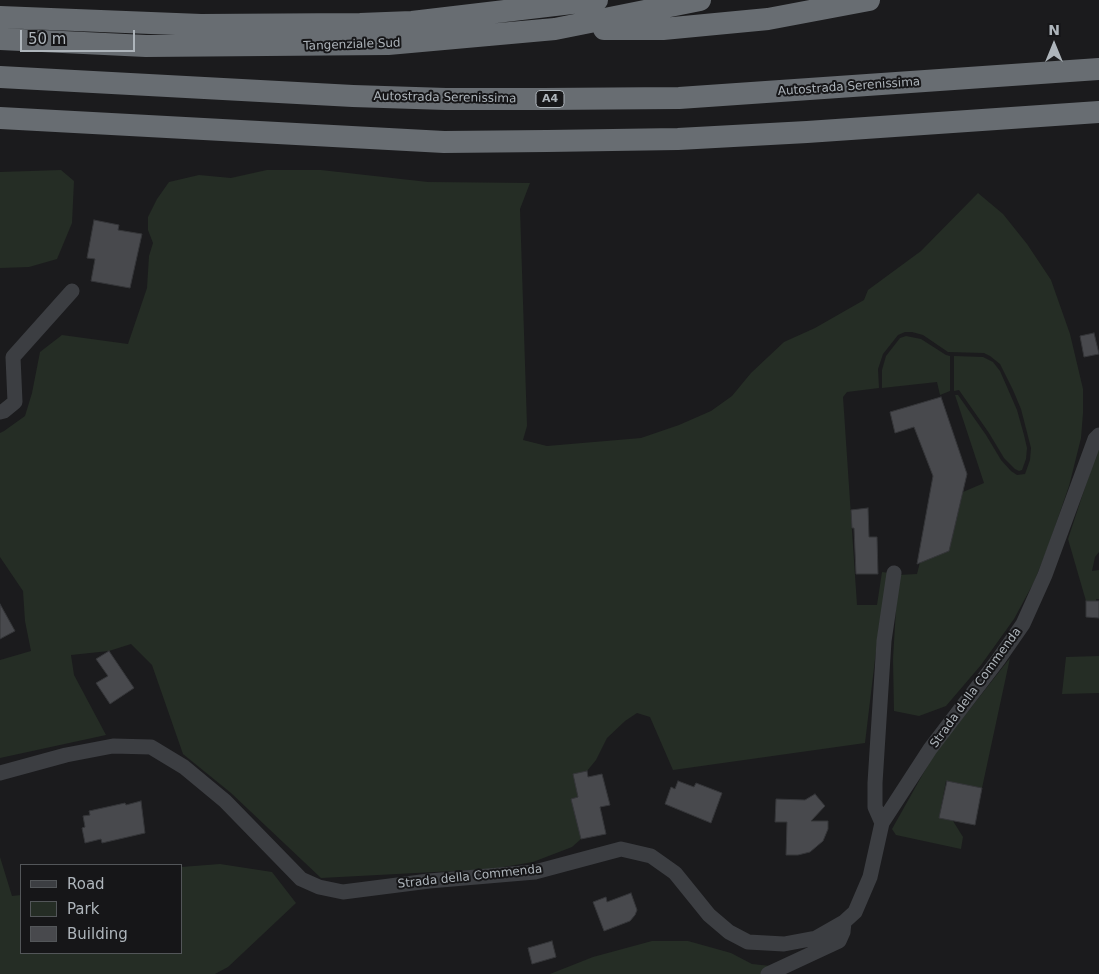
<!DOCTYPE html>
<style>
body{margin:0}
#map{position:relative;width:1099px;height:974px;overflow:hidden;background:#1b1b1d;font-family:"DejaVu Sans",sans-serif}
canvas{display:block}
.legend{position:absolute;left:20px;top:864px;width:162px;height:90px;box-sizing:border-box;background:#161618;border:1px solid #535659;margin:0;padding:6px 9px;list-style:none;font-size:15px;color:#aeb5bb}
.legend li{display:flex;align-items:center;gap:10px;height:25px}
.legend b{width:25px;border:1px solid #535659}
.north{position:absolute;left:1029px;top:20px;width:50px;height:50px;-webkit-text-stroke:4px #161618;paint-order:stroke;rotate:0deg;font-size:14px;font-weight:700;line-height:20px;text-align:center;color:#aeb5bb}
.north::after{content:'';display:block;margin:auto;width:18px;height:22px;background:#aeb5bb;clip-path:polygon(50% 0,100% 100%,50% 72%,0 100%)}
.scale{position:absolute;left:20px;top:30px;width:115px;height:22px;box-sizing:border-box;border:2px solid #aeb5bb;border-top:0;padding-left:6px;font-size:15px;line-height:18px;white-space:nowrap;color:#aeb5bb;-webkit-text-stroke:4px #161618;paint-order:stroke}
</style>
<div id="map">
<canvas width="1099" height="974"></canvas>
<ul class="legend">
<li><b style="height:6px;background:#3c3e42"></b>Road</li>
<li><b style="height:14px;background:#252d25"></b>Park</li>
<li><b style="height:14px;background:#48494d"></b>Building</li>
</ul>
<div class="north">N</div>
<div class="scale">50 m</div>
</div>
<script>
const g = document.querySelector('canvas').getContext('2d');
g.lineJoin = 'round';
function fill(path, color) {
  g.fillStyle = color;
  g.fill(path, 'evenodd');
}
function poly(rows) {
  const path = new Path2D();
  for (const r of rows) {
    path.moveTo(r[0], r[1]);
    for (let i = 2; i < r.length; i += 2) path.lineTo(r[i], r[i + 1]);
  }
  return path;
}
function trace(path, color, width, dash) {
  g.strokeStyle = color;
  g.lineWidth = width;
  g.lineCap = dash ? 'butt' : 'round';
  g.setLineDash(dash || []);
  g.stroke(path);
}
function label(font, color, halo, rows, align = 'center') {
  g.font = font + ' "DejaVu Sans",sans-serif';
  g.lineWidth = 4;
  g.setLineDash([]);
  g.textBaseline = 'middle';
  g.strokeStyle = halo;
  g.fillStyle = color;
  for (const [text, x, y, turn = 0] of rows) {
    g.save();
    g.translate(x, y);
    g.rotate((+turn || 0) * Math.PI / 180);
    g.textAlign = isNaN(turn) ? turn : align;
    if (halo) g.strokeText(text, 0, 0);
    g.fillText(text, 0, 0);
    g.restore();
  }
}
fill(poly([
 [61,170,74,181,72,223,57,259,29,267,0,268,0,172],
 [267,170,321,170,428,182,530,183,520,209,527,426,523,440,547,446,641,438,679,425,711,411,732,396,751,373,784,342,815,328,864,300,868,290,921,251,978,193,1003,214,1027,244,1051,280,1070,334,1083,389,1083,413,1081,438,1069,486,1048,547,1034,582,1014,619,981,665,946,706,919,716,894,711,893,659,898,575,917,574,920,562,949,551,963,492,984,483,955,395,958,395,986,435,1001,460,1011,471,1017,475,1025,474,1030,460,1031,448,1021,409,1013,390,1000,364,990,356,984,353,948,352,923,335,912,332,905,332,898,335,883,354,878,369,879,388,847,392,843,397,857,605,877,605,882,572,890,573,879,626,865,743,673,770,650,717,637,713,625,721,607,738,596,760,587,771,573,774,578,797,571,799,581,839,572,847,533,862,492,869,321,878,231,793,183,754,152,665,131,644,109,651,71,655,74,675,106,735,0,758,0,660,31,651,25,621,23,591,0,557,0,433,4,431,25,416,32,393,40,352,62,335,128,344,147,288,149,256,153,243,148,230,148,217,157,199,169,182,199,175,231,178],
 [906,336,921,339,946,355,950,356,950,391,940,395,937,382,882,388,882,370,886,356,900,338],
 [954,356,983,357,993,362,1000,371,1017,410,1024,435,1027,448,1026,459,1022,470,1019,471,1015,469,1004,458,989,433,959,390,954,391],
 [1099,450,1099,552,1095,557,1092,571,1099,570,1099,599,1096,599,1096,601,1086,601,1068,539,1096,454],
 [1099,656,1099,693,1062,694,1066,657],
 [1010,658,982,788,946,781,939,818,953,821,963,837,961,849,896,835,892,829,933,756],
 [0,857,12,896,21,895,21,953,181,953,181,867,220,864,272,872,296,903,228,967,215,974,0,974],
 [652,941,688,941,731,953,752,964,780,967,768,974,550,974,593,957]
]), '#252d25');
const building = poly([
 [94,220,119,225,118,230,142,234,130,288,91,281,95,259,87,258,94,220],
 [1094,333,1099,354,1084,357,1080,336,1094,333],
 [941,397,967,474,949,551,917,564,933,476,914,427,895,433,890,412,941,397],
 [868,508,869,537,877,537,878,574,856,574,854,528,852,528,851,510,868,508],
 [1086,601,1099,601,1099,618,1086,617,1086,601],
 [0,604,15,631,0,639,0,604],
 [109,651,134,688,110,704,96,683,108,676,96,659,109,651],
 [587,771,588,777,602,774,610,805,600,807,606,834,581,839,571,799,578,797,573,774,587,771],
 [678,781,694,787,696,783,722,793,711,823,665,804,671,787,675,789,678,781],
 [947,781,982,788,975,825,939,818,947,781],
 [815,794,825,806,811,821,828,821,828,829,823,841,810,852,798,855,786,855,787,822,775,822,776,799,805,800,815,794],
 [141,801,145,833,102,843,101,839,85,843,82,828,85,827,83,816,90,815,89,811,125,803,126,805,141,801],
 [631,893,637,910,635,915,630,921,604,931,593,902,606,897,607,902,631,893],
 [552,941,556,957,532,964,528,948,552,941]
]);
fill(building, '#48494d');
trace(building, '#353639', 1);
trace(poly([
 [0,412,4,411,15,402,13,357,72,291],
 [0,773,66,755,113,746,151,747,184,767,225,801,301,879,319,887,343,892,429,881,535,872,621,849,651,856,675,873,709,915,729,932,748,942,784,944,816,938,844,922,855,912,870,877,882,823,930,749,998,660,1023,624,1045,575,1095,439,1099,435],
 [882,823,875,807,875,783,884,641,894,573],
 [768,974,839,941,843,932,844,922]
]), '#3c3e42', 15);
trace(poly([
 [0,17,201,25,360,24,412,22,597,0],
 [604,29,663,29,768,19,869,0],
 [0,39,146,46,388,44,555,29,700,0],
 [0,77,353,96,446,99,543,99,679,98,1099,69],
 [0,118,444,142,547,141,678,139,807,132,1099,112]
]), '#686d72', 22);
for (const [x, y, w] of [
 [550,99,28]
]) {
  const box = new Path2D();
  box.roundRect(x - w / 2, y - 8.5, w, 17, 4);
  g.fillStyle = '#161618';
  g.fill(box);
  trace(box, '#aeb5bb', 1);
}
label('bold 11px', '#aeb5bb', null, [
 ["A4",550,99]
]);
label('12px', '#aeb5bb', '#161618', [
 ["Tangenziale Sud",352,45,-2],
 ["Autostrada Serenissima",849,87,-4],
 ["Autostrada Serenissima",445,98,1],
 ["Strada della Commenda",976,688,-54],
 ["Strada della Commenda",470,877,-6]
]);
</script>
